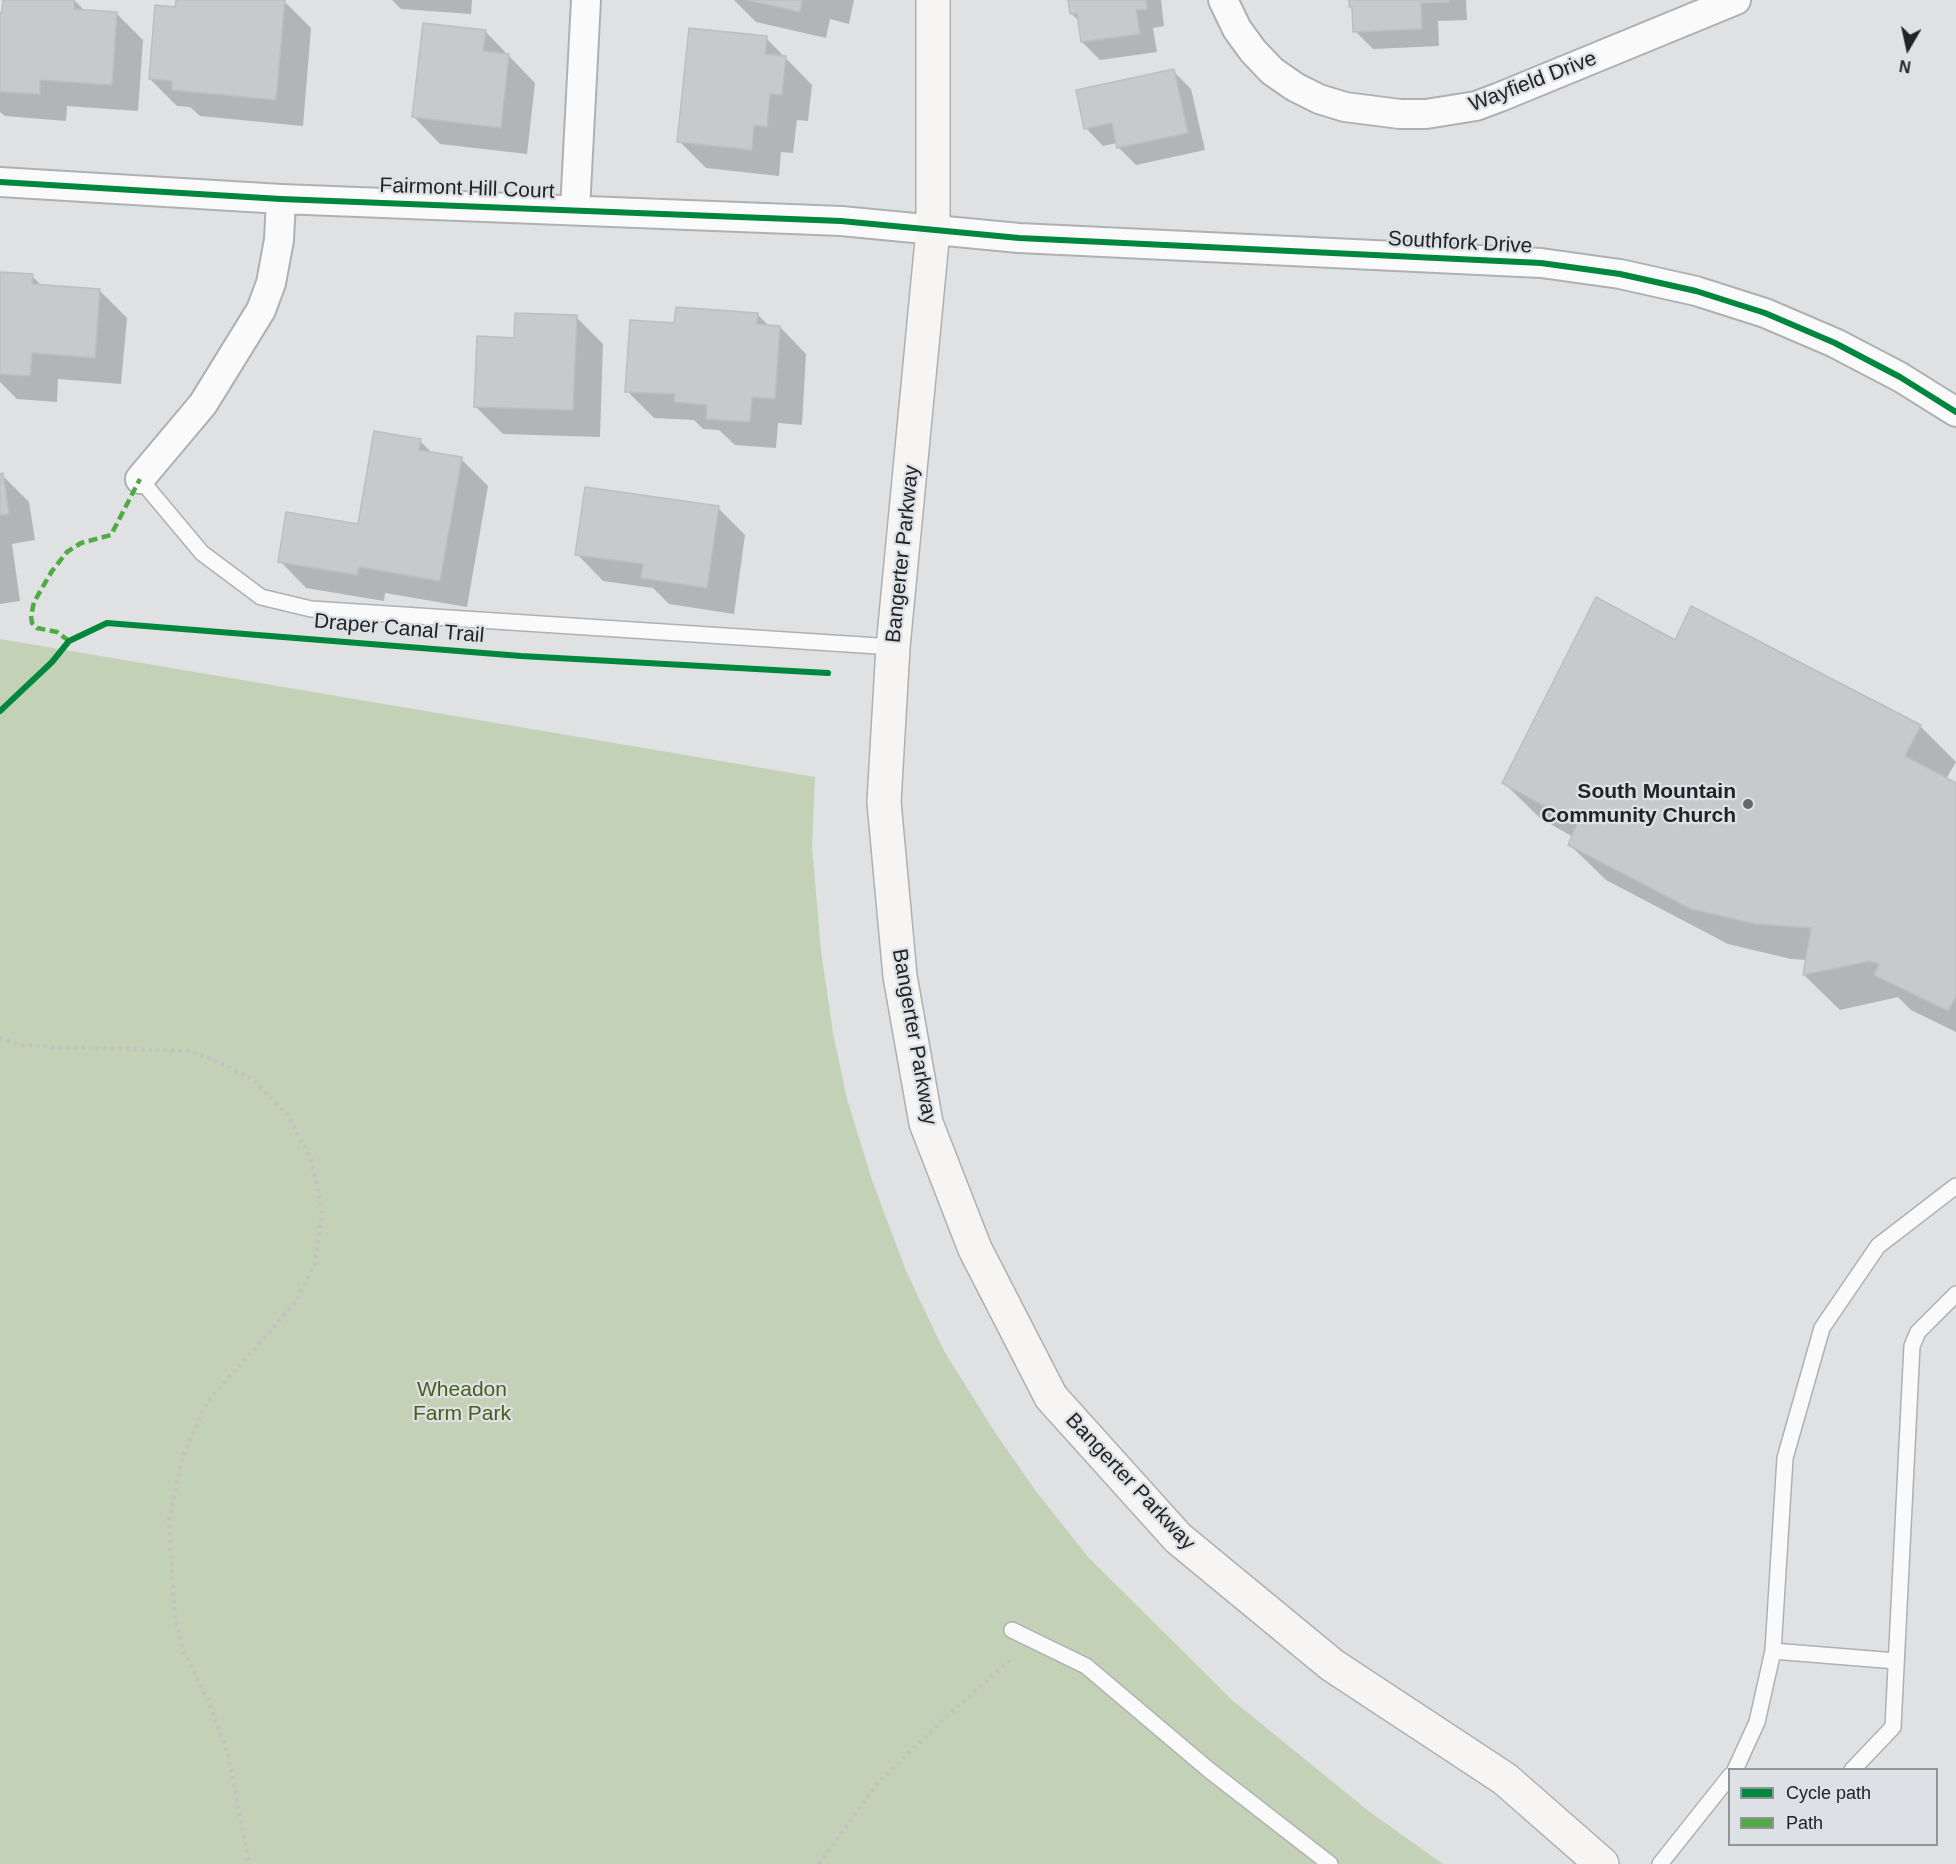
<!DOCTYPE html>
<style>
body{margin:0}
#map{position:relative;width:1956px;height:1864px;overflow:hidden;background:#dfe1e3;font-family:Arial,sans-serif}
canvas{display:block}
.legend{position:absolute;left:1728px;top:1768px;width:210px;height:78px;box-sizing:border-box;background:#dde1e5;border:2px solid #929598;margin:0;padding:8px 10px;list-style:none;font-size:18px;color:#212324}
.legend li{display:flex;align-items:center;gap:12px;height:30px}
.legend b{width:30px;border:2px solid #929598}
.north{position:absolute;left:1878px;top:18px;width:60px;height:60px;-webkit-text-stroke:4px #dde1e5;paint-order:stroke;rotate:189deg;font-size:16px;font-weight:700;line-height:24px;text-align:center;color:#212324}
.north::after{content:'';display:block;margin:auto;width:21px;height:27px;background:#212324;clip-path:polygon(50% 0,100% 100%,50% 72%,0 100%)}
</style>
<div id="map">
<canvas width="1956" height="1864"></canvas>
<ul class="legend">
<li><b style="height:8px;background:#00873e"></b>Cycle path</li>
<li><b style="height:8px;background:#52aa44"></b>Path</li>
</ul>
<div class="north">N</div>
</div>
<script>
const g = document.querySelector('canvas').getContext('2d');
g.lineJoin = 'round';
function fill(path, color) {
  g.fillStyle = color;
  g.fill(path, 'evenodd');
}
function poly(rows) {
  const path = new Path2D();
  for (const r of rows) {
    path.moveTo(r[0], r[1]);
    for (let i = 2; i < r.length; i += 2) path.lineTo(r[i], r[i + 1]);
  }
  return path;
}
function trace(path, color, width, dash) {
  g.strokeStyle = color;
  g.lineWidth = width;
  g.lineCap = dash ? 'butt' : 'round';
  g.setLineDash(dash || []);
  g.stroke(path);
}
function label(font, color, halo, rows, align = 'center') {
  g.font = font + ' Arial,sans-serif';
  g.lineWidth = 4.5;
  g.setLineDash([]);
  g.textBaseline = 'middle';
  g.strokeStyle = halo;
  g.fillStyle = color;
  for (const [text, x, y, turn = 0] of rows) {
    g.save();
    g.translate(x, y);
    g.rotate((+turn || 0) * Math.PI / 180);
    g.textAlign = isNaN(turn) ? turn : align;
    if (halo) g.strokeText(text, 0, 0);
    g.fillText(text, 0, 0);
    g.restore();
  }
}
fill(poly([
 [0,639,815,777,812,847,821,951,833,1033,847,1099,873,1183,906,1271,944,1351,996,1434,1035,1490,1088,1557,1232,1700,1371,1813,1443,1864,0,1864]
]), '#c3d1b6');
fill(poly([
 [4,0,74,0,85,11,116,13,143,40,138,111,67,106,66,121,5,116,0,112,0,14,3,14],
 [177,0,284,1,311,28,303,126,200,116,190,107,177,106,150,79,176,9],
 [392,0,472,0,471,14,401,9],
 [734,0,854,0,849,24,830,19,826,38,756,22],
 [1070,0,1161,0,1164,26,1153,28,1157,52,1100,60,1082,42,1079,21,1072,14],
 [1350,0,1466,0,1467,20,1438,21,1439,46,1373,49,1355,31,1354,10,1351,7],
 [485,31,535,83,527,154,440,144,414,117],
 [766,38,812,85,808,121,797,120,793,153,781,152,779,176,706,168,679,141],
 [1173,71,1191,89,1205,150,1136,165,1118,147,1117,143,1103,146,1086,128],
 [0,273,32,276,42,286,100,291,127,318,121,384,58,379,57,402,17,399,0,382],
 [757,314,770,327,780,327,806,354,802,425,778,423,776,448,735,445,719,430,703,429,694,420,654,418,627,391,676,324],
 [576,317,603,344,600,437,503,434,476,407,516,339],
 [420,441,433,454,461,459,488,486,467,607,385,593,384,601,306,588,280,561,359,526],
 [0,475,2,475,29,502,35,540,12,544,20,601,0,604],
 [718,508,745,535,734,614,669,604,653,588,603,581,577,554],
 [1676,642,1920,726,1956,762,1946,779,1956,784,1956,1032,1911,1010,1898,997,1840,1010,1804,975,1807,960,1791,959,1728,944,1606,880,1570,845,1573,837,1540,818,1504,783]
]), '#0003');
const building = poly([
 [3,0,74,0,74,9,117,12,112,85,40,80,40,94,0,92,0,12,2,13,3,0],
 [176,0,285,0,276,100,172,90,172,81,149,79,155,5,175,7,176,0],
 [748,0,802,0,800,12,748,0],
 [1068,0,1146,0,1147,9,1136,10,1140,34,1081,42,1077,13,1070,14,1068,0],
 [1349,0,1449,0,1449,2,1421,3,1422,29,1353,32,1352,7,1349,7,1349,0],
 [423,23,486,30,483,51,509,54,501,128,412,117,423,23],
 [689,28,767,36,765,54,786,56,782,95,770,94,767,127,754,125,752,150,677,142,689,28],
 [1174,69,1188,133,1117,148,1112,123,1084,129,1076,90,1174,69],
 [0,272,33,274,32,284,100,289,95,358,32,353,30,376,0,374,0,272],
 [676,307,758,313,757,324,780,326,775,399,752,397,750,422,706,419,707,405,674,402,675,394,625,392,630,320,674,323,676,307],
 [515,313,577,315,573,410,474,407,477,336,514,338,515,313],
 [374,431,421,439,419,450,462,457,440,581,359,567,357,575,278,562,286,512,358,524,374,431],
 [3,473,9,514,0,515,0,474,3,473],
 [585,487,719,506,707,588,641,578,643,564,575,555,585,487],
 [1596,597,1675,640,1691,606,1921,725,1905,756,1956,783,1956,996,1948,1011,1874,975,1879,964,1870,961,1803,975,1811,928,1755,924,1691,909,1568,845,1577,824,1502,783,1596,597]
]);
fill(building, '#c8c9cb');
trace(building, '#bdbec0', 1.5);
const lane = poly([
 [140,479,202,553,261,597,311,609,893,647],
 [1012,1630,1086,1666,1209,1770,1330,1864],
 [1773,1651,1896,1661],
 [1735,1770,1757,1722,1773,1651,1785,1458,1822,1328,1878,1246,1956,1186],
 [1852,1770,1893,1727,1912,1346,1918,1332,1956,1294],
 [1660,1864,1730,1776]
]);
const street = poly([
 [1223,0,1237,29,1253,51,1272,71,1295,87,1319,99,1345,107,1400,114,1426,114,1476,106,1500,97,1736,0],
 [0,182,281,199,841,221,1019,238,1541,263,1620,274,1696,291,1765,313,1835,343,1900,377,1956,412],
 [575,210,586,0],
 [140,479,203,404,261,310,271,283,279,240,281,199]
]);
const secondary = poly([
 [933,0,933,230,893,647,884,802,900,976,926,1123,975,1249,1051,1397,1178,1538,1332,1665,1505,1779,1602,1864]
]);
trace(lane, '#aeb0b2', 18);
trace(street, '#aeb0b2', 32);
trace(secondary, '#aeb0b2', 36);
trace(poly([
 [0,1038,21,1045,56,1047,191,1051,223,1064,254,1080,287,1114,311,1159,322,1212,315,1263,296,1302,207,1402,182,1458,169,1521,175,1618,183,1650,208,1700,228,1754,249,1864],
 [819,1864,877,1784,944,1719,1009,1661,1012,1662]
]), '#c2c2c2', 4, [3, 4.5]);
trace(lane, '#fafafb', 15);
trace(street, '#fafafb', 28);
trace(secondary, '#f6f5f4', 33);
trace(poly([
 [69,641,57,632,37,628,32,623,31,616,34,602,52,571,67,552,81,543,111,535,140,479]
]), '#52aa44', 4.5, [9, 4.5]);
trace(poly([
 [0,182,281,199,841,221,1019,238,1541,263,1620,274,1696,291,1765,313,1835,343,1900,377,1956,412],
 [0,711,52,662,69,641,107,623,521,656,828,673]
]), '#00873e', 6);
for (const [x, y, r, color] of [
 [1748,804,6,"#646667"]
]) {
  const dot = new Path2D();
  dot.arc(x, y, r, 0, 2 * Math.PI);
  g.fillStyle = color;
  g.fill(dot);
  trace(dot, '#dde1e5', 2);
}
label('21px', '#212324', '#dde1e5', [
 ["Wayfield Drive",1533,82,-21],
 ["Fairmont Hill Court",467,189,2],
 ["Southfork Drive",1460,243,3],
 ["Bangerter Parkway",903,554,-84],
 ["Draper Canal Trail",399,629,5],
 ["Bangerter Parkway",914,1037,80],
 ["Bangerter Parkway",1130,1482,47]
]);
label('bold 21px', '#212324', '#dde1e5', [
 ["South Mountain",1736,792],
 ["Community Church",1736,816]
], 'right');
label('21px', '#446117', '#dde1e5', [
 ["Wheadon",462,1390],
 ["Farm Park",462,1414]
]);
</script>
